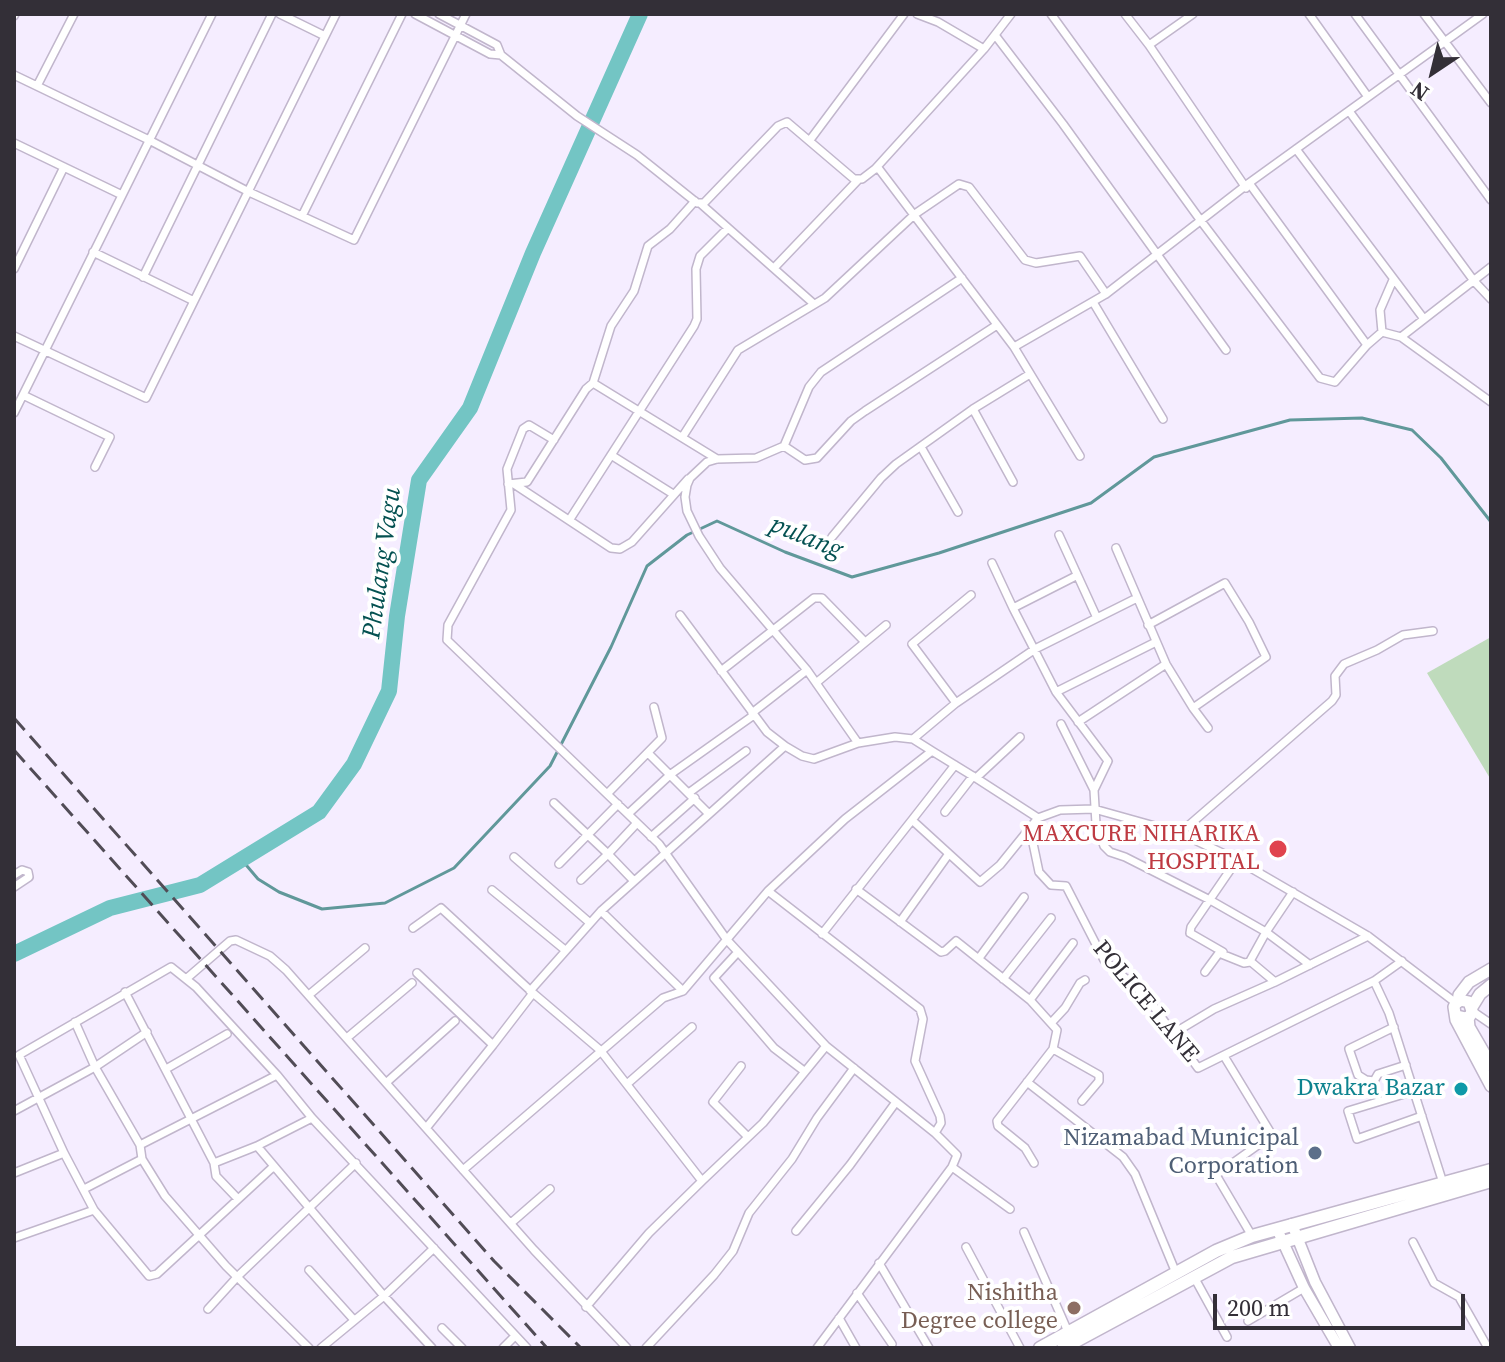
<!DOCTYPE html>
<style>
body{margin:0}
#map{position:relative;width:1505px;height:1362px;overflow:hidden;background:#f5edff;font-family:"Source Serif 4",serif}
canvas{display:block}
.frame{position:absolute;inset:0;border:16px solid #332f37;pointer-events:none}
.north{position:absolute;left:1393px;top:32px;width:80px;height:80px;-webkit-text-stroke:6px #fff;paint-order:stroke;rotate:215deg;font-size:22px;font-weight:700;line-height:32px;text-align:center;color:#332f37}
.north::after{content:'';display:block;margin:auto;width:28px;height:36px;background:#332f37;clip-path:polygon(50% 0,100% 100%,50% 72%,0 100%)}
.scale{position:absolute;left:1213px;top:1294px;width:252px;height:36px;box-sizing:border-box;border:4px solid #332f37;border-top:0;padding-left:10px;font-size:24px;line-height:28px;white-space:nowrap;color:#332f37;-webkit-text-stroke:6px #fff;paint-order:stroke}
</style>
<div id="map">
<canvas width="1505" height="1362"></canvas>
<div class="frame"></div>
<div class="north">N</div>
<div class="scale">200 m</div>
</div>
<script>
const g = document.querySelector('canvas').getContext('2d');
g.lineJoin = 'round';
function fill(path, color) {
  g.fillStyle = color;
  g.fill(path, 'evenodd');
}
function poly(rows) {
  const path = new Path2D();
  for (const r of rows) {
    path.moveTo(r[0], r[1]);
    for (let i = 2; i < r.length; i += 2) path.lineTo(r[i], r[i + 1]);
  }
  return path;
}
function trace(path, color, width, dash) {
  g.strokeStyle = color;
  g.lineWidth = width;
  g.lineCap = dash ? 'butt' : 'round';
  g.setLineDash(dash || []);
  g.stroke(path);
}
function label(font, color, halo, rows, align = 'center') {
  g.font = font + ' "Source Serif 4",serif';
  g.lineWidth = 8;
  g.setLineDash([]);
  g.textBaseline = 'middle';
  g.strokeStyle = halo;
  g.fillStyle = color;
  for (const [text, x, y, turn = 0] of rows) {
    g.save();
    g.translate(x, y);
    g.rotate((+turn || 0) * Math.PI / 180);
    g.textAlign = isNaN(turn) ? turn : align;
    if (halo) g.strokeText(text, 0, 0);
    g.fillText(text, 0, 0);
    g.restore();
  }
}
fill(poly([
 [1491,637,1491,780,1427,673]
]), '#bfdbbc');
trace(poly([
 [241,859,258,879,279,892,322,909,385,903,454,868,550,766,611,647,647,566,687,535,717,521,785,552,852,577,939,553,1091,503,1154,457,1290,420,1362,418,1412,430,1441,458,1491,522]
]), '#60989a', 3);
trace(poly([
 [14,954,110,908,200,885,319,812,354,764,389,691,397,616,419,480,470,408,533,253,640,14]
]), '#73c5c4', 16);
const minor = poly([
 [280,14,325,36],
 [415,14,490,54,501,55,577,116,637,155,697,203,704,203,778,126,787,122,854,179,862,179,875,169,879,169,1014,347,1080,456],
 [439,14,497,45,501,55],
 [917,14,938,22,984,49],
 [1051,14,1201,221,1320,378,1335,382,1367,345,1249,183],
 [1125,14,1149,45,1193,14],
 [1309,14,1368,97],
 [1355,14,1491,200],
 [1424,14,1491,103],
 [14,16,15,14],
 [995,35,1063,124,1226,350],
 [1149,45,1246,188],
 [14,75,149,140,249,192,354,240,466,14],
 [37,86,74,14],
 [1349,111,1474,281,1491,299],
 [810,140,904,14],
 [14,143,122,195],
 [1296,149,1424,319],
 [875,169,984,49,1011,14],
 [701,204,814,304],
 [303,214,402,14],
 [93,252,194,301],
 [774,268,858,180],
 [14,269,64,167],
 [143,277,272,14],
 [1093,302,1163,419],
 [1382,332,1380,310,1393,280],
 [14,336,146,398,336,14],
 [1401,337,1491,267],
 [1367,345,1382,332,1401,337,1491,402],
 [1014,347,1106,294,1249,183,1483,14],
 [593,383,611,326,634,291,648,246,670,229,695,201],
 [23,395,110,437,95,467],
 [973,409,1013,482],
 [14,413,212,14],
 [683,436,738,350,825,298,915,214,959,184,969,187,1025,260,1036,263,1080,256,1106,294],
 [554,440,529,425,523,429,507,469,511,510,448,625,447,640,659,844,727,940,826,1046,763,1123,702,1181],
 [784,446,805,460,817,458,851,421,865,411,997,325],
 [921,447,958,512],
 [611,455,673,494],
 [508,484,527,482,586,389,593,383,717,459],
 [514,484,611,548,620,549,632,542,688,479],
 [570,519,694,326,697,319,696,269,700,256,728,228],
 [1059,535,1097,618],
 [832,537,881,478,896,464,973,409,1030,374],
 [1116,548,1166,664,1193,708,1208,728],
 [992,563,1013,608],
 [1076,576,1013,608,1056,692,1108,761,1094,790,1096,824,1104,846,1110,852,1125,857,1210,900,1266,932,1250,961,1275,982,1214,1009,1174,1033],
 [680,615,767,732,785,746],
 [1148,625,1225,583,1249,622,1266,657,1193,708],
 [807,670,720,568,699,536,687,511,685,497,687,485,690,478,707,462,717,459,756,458,784,446,809,387,821,372,962,278],
 [721,671,814,598,822,598,865,642],
 [816,683,886,625],
 [1056,692,1156,642],
 [956,703,912,644,971,595],
 [752,713,807,670,858,743],
 [1078,722,1166,664],
 [1061,724,1094,790],
 [913,739,956,703,1035,649,1137,598],
 [932,751,976,778,1038,818,1000,865,980,882,912,820,955,765],
 [648,753,709,814],
 [976,778,1020,737],
 [690,792,746,751],
 [607,794,662,738,654,707],
 [554,803,608,854,581,880],
 [945,812,973,776],
 [628,814,671,774,754,715],
 [1038,818,1060,810,1094,809,1180,833,1237,860,1368,936,1456,1003],
 [1030,829,1039,872,1051,885,1066,886,1104,960,1146,996,1198,1068,1374,981,1402,961],
 [1180,833,1332,701,1336,695,1335,676,1344,664,1377,650,1403,635,1433,631],
 [651,837,695,798],
 [514,857,590,923],
 [559,864,618,804],
 [14,875,22,870,28,872],
 [633,880,608,854,637,823],
 [14,887,29,877,28,872],
 [856,889,941,952,945,951,956,941,1030,1000,1057,1030,1053,1049,997,1121,998,1126,1025,1148,1034,1163],
 [492,890,565,950],
 [1293,892,1266,932,1310,965],
 [601,911,785,746,802,756,814,759,858,743,895,737,913,739,932,751,845,819,768,891],
 [900,922,948,855],
 [413,928,441,908,533,993,493,1045],
 [822,934,912,820],
 [738,952,714,978,774,1048,804,1071],
 [1223,952,1190,933,1191,927,1237,860],
 [979,958,1024,897],
 [1205,972,1219,953,1244,963,1250,962],
 [417,973,493,1045,427,1127],
 [186,979,230,941,236,940,270,956,286,970,534,1250,627,1348],
 [1003,979,1051,918],
 [1374,981,1389,1013,1443,1183],
 [1275,982,1368,936],
 [683,991,768,891,920,1009,923,1019,915,1061,940,1116,941,1123,935,1133],
 [125,992,214,1163,257,1146,384,1296,432,1348],
 [533,993,600,1050,702,1181,649,1233,586,1307],
 [310,994,365,948],
 [1030,1000,1073,943],
 [1472,1011,1491,1024],
 [75,1022,95,1067,140,1145,142,1159,165,1196,226,1266,309,1348],
 [1052,1022,1065,1008,1080,983,1085,980],
 [1394,1027,1349,1049,1358,1075,1366,1080,1374,1081,1378,1074,1406,1065],
 [348,1037,412,983],
 [1053,1049,1099,1075,1099,1081,1082,1101],
 [1224,1056,1272,1135,1216,1175,1252,1236],
 [741,1066,713,1102,748,1137],
 [166,1069,227,1034],
 [387,1082,455,1021],
 [1027,1082,1123,1157,1135,1174,1176,1273],
 [627,1084,692,1027],
 [1414,1091,1348,1111,1357,1139,1422,1116],
 [14,1111,95,1067,147,1032],
 [140,1145,277,1075,312,1118,527,1348],
 [257,1146,312,1118],
 [214,1163,216,1176,238,1199],
 [274,1166,157,1274,149,1276,94,1210,64,1153,19,1055,171,967,196,987,277,1075],
 [952,1167,1010,1209],
 [463,1170,663,998,683,991,601,911,530,991],
 [14,1173,64,1153],
 [84,1189,142,1159],
 [511,1223,550,1189],
 [796,1231,850,1165,896,1102],
 [1024,1232,1069,1334],
 [14,1238,94,1210],
 [1413,1242,1434,1283,1459,1297,1488,1348],
 [966,1247,1020,1348],
 [879,1263,929,1348],
 [309,1270,354,1320],
 [1194,1277,1227,1337],
 [857,1293,892,1344],
 [208,1309,238,1276,356,1163],
 [839,1318,856,1348],
 [1248,1321,1304,1288],
 [442,1328,462,1348],
 [321,1348,384,1296,434,1248],
 [503,1348,515,1336],
 [646,1348,714,1275,733,1251,749,1213,792,1159,817,1118,854,1068],
 [817,1348,952,1167,957,1155,935,1133,826,1046]
]);
const secondary = poly([
 [1292,1224,1315,1282,1350,1348],
 [1277,1229,1304,1288,1339,1348]
]);
const primary = poly([
 [1458,1002,1459,995,1469,982,1491,969],
 [1472,1007,1480,994,1491,985],
 [1457,1016,1466,1018,1470,1016,1472,1011,1469,1002,1460,1000,1456,1003,1454,1007,1456,1020,1491,1086],
 [1468,1017,1469,1027,1491,1065]
]);
const trunk = poly([
 [1040,1348,1216,1251,1252,1236,1491,1170],
 [1063,1348,1232,1257,1491,1181]
]);
trace(minor, '#c1b6cc', 10);
trace(secondary, '#c1b6cc', 13);
trace(primary, '#c1b6cc', 14);
trace(trunk, '#c1b6cc', 15);
trace(minor, '#fff', 7);
trace(secondary, '#fff', 10);
trace(primary, '#fff', 11);
trace(trunk, '#fff', 12);
trace(poly([
 [14,718,494,1261,581,1348],
 [14,750,547,1348]
]), '#514c56', 3, [16, 8]);
for (const [x, y, r, color] of [
 [1278,849,10,"#e0444e"],
 [1461,1089,8,"#0f9aa8"],
 [1315,1153,8,"#5c6f8a"],
 [1074,1308,8,"#8d6e63"]
]) {
  const dot = new Path2D();
  dot.arc(x, y, r, 0, 2 * Math.PI);
  g.fillStyle = color;
  g.fill(dot);
  trace(dot, '#fff', 3);
}
label('24px', '#be3a42', '#fff', [
 ["MAXCURE NIHARIKA",1260,835],
 ["HOSPITAL",1260,863]
], 'right');
label('24px', '#332f37', '#fff', [
 ["POLICE LANE",1145,1002,50]
]);
label('24px', '#0d838f', '#fff', [
 ["Dwakra Bazar",1445,1089]
], 'right');
label('24px', '#4e5e75', '#fff', [
 ["Nizamabad Municipal",1299,1139],
 ["Corporation",1299,1167]
], 'right');
label('24px', '#785e54', '#fff', [
 ["Nishitha",1058,1294],
 ["Degree college",1058,1322]
], 'right');
label('italic 26px', '#045151', '#fff', [
 ["pulang",806,538,22],
 ["Phulang Vagu",383,563,-82]
]);
</script>
